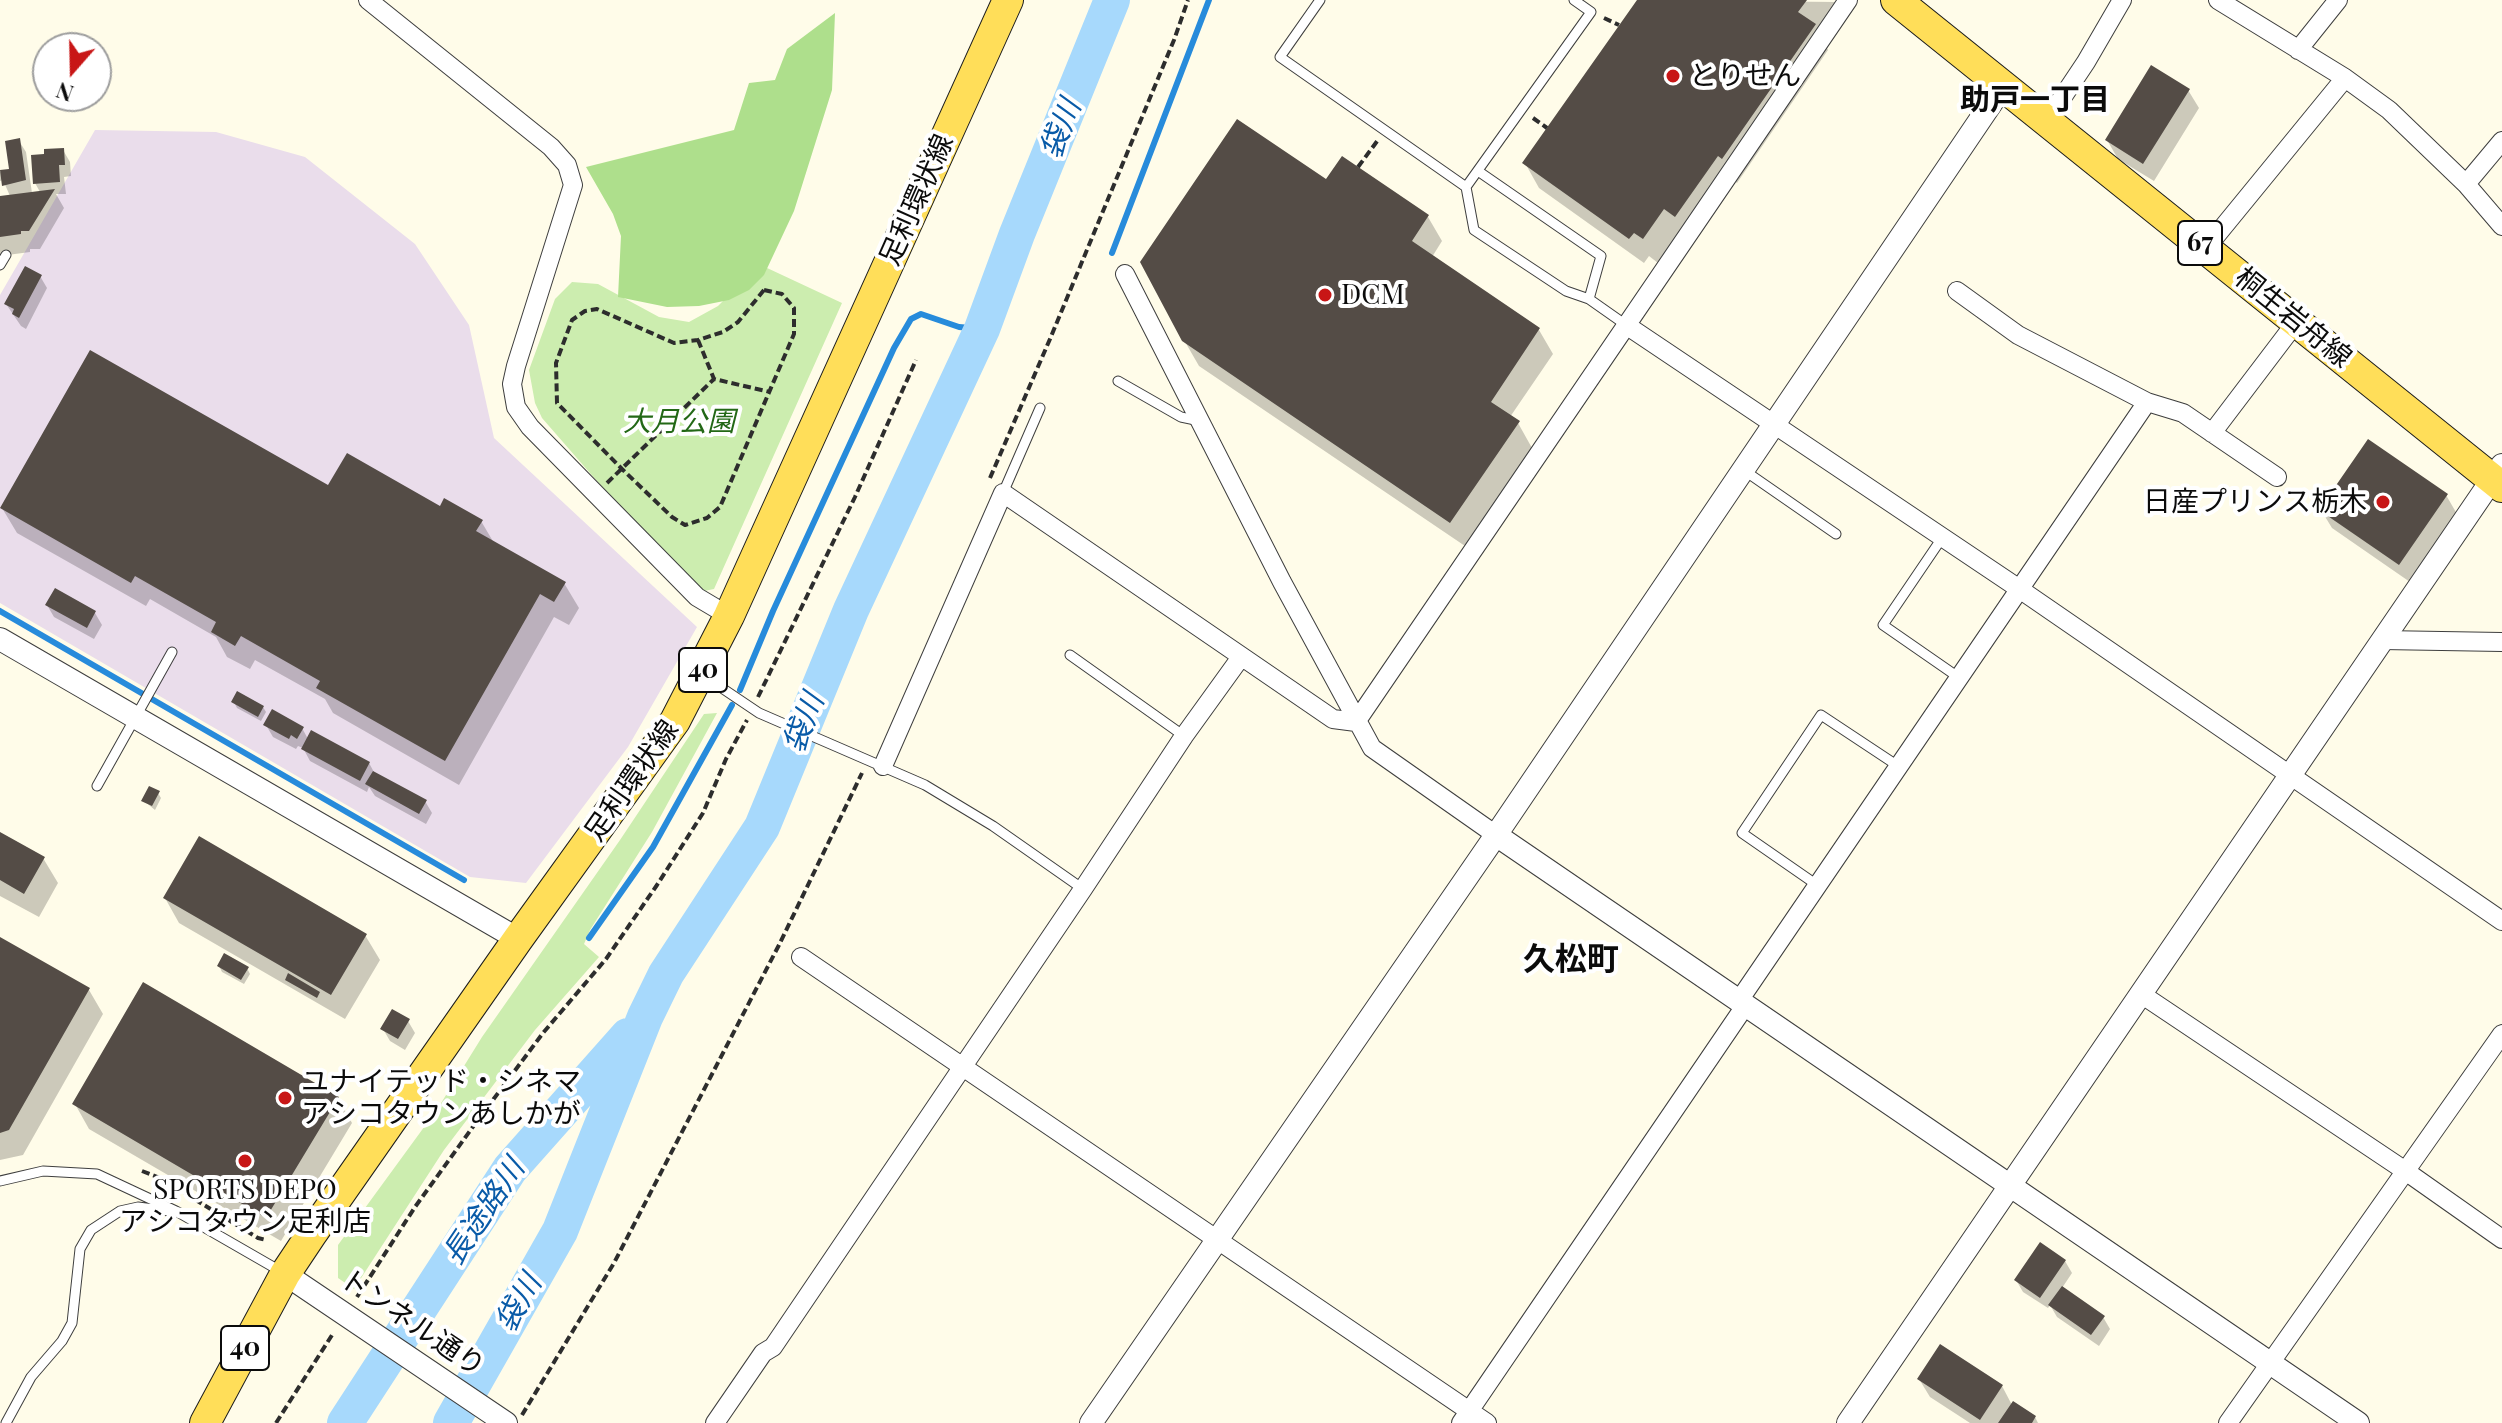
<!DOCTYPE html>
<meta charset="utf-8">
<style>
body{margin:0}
#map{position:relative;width:2502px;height:1423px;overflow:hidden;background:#fffce9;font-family:"Playfair Display",serif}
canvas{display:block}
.north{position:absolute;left:32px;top:32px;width:80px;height:80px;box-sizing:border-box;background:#fff;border:2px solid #9d9d9d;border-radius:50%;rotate:200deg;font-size:22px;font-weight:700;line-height:32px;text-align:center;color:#0b0b0b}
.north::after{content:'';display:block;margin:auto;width:28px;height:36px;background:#c81616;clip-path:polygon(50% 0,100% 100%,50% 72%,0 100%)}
</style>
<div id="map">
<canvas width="2502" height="1423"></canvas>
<div class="north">N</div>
</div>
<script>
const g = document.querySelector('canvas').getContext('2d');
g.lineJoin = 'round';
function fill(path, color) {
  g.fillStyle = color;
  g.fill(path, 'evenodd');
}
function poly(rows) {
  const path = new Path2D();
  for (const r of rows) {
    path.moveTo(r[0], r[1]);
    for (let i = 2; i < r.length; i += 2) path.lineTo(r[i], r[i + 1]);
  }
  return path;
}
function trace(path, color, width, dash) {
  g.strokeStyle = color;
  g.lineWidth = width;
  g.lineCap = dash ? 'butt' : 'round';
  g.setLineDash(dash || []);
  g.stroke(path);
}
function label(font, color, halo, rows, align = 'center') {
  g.font = font + ' "Playfair Display","Noto Sans JP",serif';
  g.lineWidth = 8;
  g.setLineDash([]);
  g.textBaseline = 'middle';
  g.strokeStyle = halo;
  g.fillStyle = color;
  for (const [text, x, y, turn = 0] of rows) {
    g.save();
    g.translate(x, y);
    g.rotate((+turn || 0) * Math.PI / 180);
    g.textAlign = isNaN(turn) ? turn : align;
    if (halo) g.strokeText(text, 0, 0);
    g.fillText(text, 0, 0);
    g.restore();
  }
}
fill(poly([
 [95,130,216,132,305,157,415,244,469,325,494,438,697,627,628,747,526,883,470,877,0,603,0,295]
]), '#eaddeb');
fill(poly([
 [750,260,842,303,714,589,704,591,603,488,542,418,535,403,529,370,555,299,572,282,598,284,659,317,689,322,718,306,735,289],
 [717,713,652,832,590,930,584,944,599,957,535,1030,444,1150,354,1289,338,1278,338,1245,438,1108,482,1037,620,840,704,714]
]), '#ccedaf');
fill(poly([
 [835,13,832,90,794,211,764,275,749,290,729,300,699,306,667,307,618,297,621,236,613,214,586,167,734,130,749,83,775,80,787,49]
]), '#aedf8c');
fill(poly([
 [1640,0,1837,2,1817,30,1828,50,1737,183,1733,180,1679,233,1658,263,1649,256,1644,263,1539,188,1525,163],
 [2188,90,2199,108,2154,181,2118,159,2107,140],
 [19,141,26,152,32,193,40,192,35,183,63,150,70,162,71,176,64,177,66,194,56,194,64,208,40,249,30,249,30,252,0,256,0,197,10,196,3,180,0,181,0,172,11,170],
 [1327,182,1428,217,1442,241,1432,257,1539,330,1553,354,1510,417,1518,423,1532,448,1465,546,1199,366,1184,340],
 [40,276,47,288,26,329,21,326,6,304],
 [329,488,440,508,481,521,494,543,564,583,579,608,569,625,554,617,459,785,333,713,325,699,255,660,250,669,227,657,216,637,150,599,146,606,17,533,2,508],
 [2446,495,2457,514,2410,582,2332,528,2321,510],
 [47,605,95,613,102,625,94,639,54,617],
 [234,702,263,707,266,712,261,721,237,708],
 [266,725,302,728,308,739,369,763,375,774,425,801,432,813,426,824,375,796,369,787,367,792,310,761,303,748,298,746,296,749,273,737],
 [158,793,161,798,155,810,144,801],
 [0,835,43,858,58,883,39,917,0,896],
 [165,898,365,935,380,960,345,1019,179,923],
 [0,939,89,990,103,1014,23,1155,0,1160],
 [219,966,247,968,250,974,244,984,222,972],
 [408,1021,415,1033,405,1050,390,1041,383,1029],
 [338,1098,352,1123,281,1241,89,1129,75,1104],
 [2065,1261,2072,1273,2062,1288,2103,1317,2110,1329,2099,1346,2057,1317,2050,1305,2048,1308,2023,1292,2016,1280],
 [1919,1379,2002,1386,2012,1405,2035,1417,2038,1423,1970,1423,1930,1397]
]), '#0003');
trace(poly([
 [1112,253,1209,0],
 [0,611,464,880],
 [740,690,773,611,894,348,911,319,921,314,959,327,982,329],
 [589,938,653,847,732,705]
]), '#278bdb', 6);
trace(poly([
 [345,1423,510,1169,628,1036],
 [451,1423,560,1231,645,1017,666,974,762,827,851,610,982,329,1017,234,1112,0]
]), '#a7d9fc', 36);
fill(poly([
 [1637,0,1807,0,1798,12,1816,24,1722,159,1718,156,1675,217,1664,209,1643,239,1634,233,1629,239,1522,163],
 [2151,65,2190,89,2143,164,2105,140],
 [1237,119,1326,179,1342,156,1429,215,1412,241,1540,328,1491,402,1520,421,1450,523,1182,341,1140,262],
 [20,138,26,180,2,186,0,170,9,169,5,141],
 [64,148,65,165,59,165,60,182,33,184,31,155,44,154,44,149],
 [55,189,29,231,21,231,21,234,0,237,0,196],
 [25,266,42,275,19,318,12,314,14,309,4,304],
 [90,350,328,485,347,453,440,506,444,498,483,520,476,531,566,582,554,602,540,594,445,761,316,688,320,681,241,636,235,646,211,632,216,622,135,576,131,583,0,508],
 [2368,439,2448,494,2399,565,2319,510],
 [55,588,96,611,87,628,45,605],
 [237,691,264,706,258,717,231,702],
 [272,709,304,727,297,739,291,735,289,739,263,725],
 [311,730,370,762,360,781,301,749],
 [373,771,427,800,419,814,365,784],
 [149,786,160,791,152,806,141,801],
 [0,832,45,857,24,894,0,880],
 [199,836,367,934,331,995,163,898],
 [0,937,90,988,9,1130,0,1133],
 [224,953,249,967,241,980,217,966],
 [288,973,320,992,317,998,285,980],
 [143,982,339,1097,266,1218,72,1104],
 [392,1009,410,1019,398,1039,380,1029],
 [2040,1242,2066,1260,2040,1298,2014,1280],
 [2062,1286,2105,1316,2091,1335,2048,1305],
 [1940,1344,2003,1385,1980,1420,1917,1379],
 [2013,1401,2036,1416,2032,1423,1998,1423]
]), '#544c46');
const service = poly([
 [1320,0,1280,57,1466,187,1474,230,1566,291,1589,299,1626,325],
 [1478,171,1601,256,1589,299],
 [1466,187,1591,12,1574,0],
 [0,265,6,255],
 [1118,381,1181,417,1200,421],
 [1745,471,1836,534],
 [1003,493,1040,408],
 [1942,538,1883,625,1958,677],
 [1070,655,1184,736],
 [704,676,759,713,925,785,993,826,1083,889],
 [97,786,172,652],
 [1817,885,1742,833,1821,715,1898,766],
 [0,1181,43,1171,97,1174,176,1211,282,1272],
 [6,1423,31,1377,62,1341,72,1323,80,1249,91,1230,120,1211,138,1207,169,1211]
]);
const minor = poly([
 [368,0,551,147,567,165,573,185,516,366,512,384,516,407,530,427,697,597,729,616],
 [2218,0,2345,78,2389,110,2466,184,2502,226],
 [2298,50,2338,0],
 [2046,122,2086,62,2122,0],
 [2466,184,2502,141],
 [2206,248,2345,78],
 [1125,274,1282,582,1372,748,1496,835],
 [1957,291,2018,335,2147,402,2183,413,2277,477],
 [1626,325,2018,588,2502,921],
 [2212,433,2297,321],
 [2382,640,2502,642],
 [883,766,1003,493,1333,719,1356,722,1848,0],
 [801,957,1487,1423],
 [2141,994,2404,1170,2502,1239],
 [1738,1002,2147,402],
 [715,1423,763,1353,773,1347,1083,889,1184,736,1241,657],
 [1461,1423,1745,1006],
 [2228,1423,2502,1034]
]);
const tertiary = poly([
 [0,639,518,939],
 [1496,835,2358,1423],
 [285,1274,506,1423],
 [1091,1423,1496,835,2003,86],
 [1848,1423,2502,465]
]);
const primary = poly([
 [1896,0,2502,487],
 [205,1423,285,1274,311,1235,518,939,675,721,729,616,1008,0]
]);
trace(service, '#3e3e3e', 11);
trace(minor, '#3e3e3e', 20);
trace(tertiary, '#3e3e3e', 24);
trace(primary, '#1c1c1c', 32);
trace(poly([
 [1604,18,1619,25],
 [1533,118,1547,128],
 [1358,167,1378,140],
 [764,290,782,294,794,308,794,334,720,507,707,518,685,525,672,517,622,469,557,403,556,363,572,320,585,311,597,309,674,343,698,340,723,332,738,322,764,290],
 [698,340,714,379,770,392],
 [990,478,1050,339,1174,40,1188,0],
 [607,483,714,379],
 [758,697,855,497,916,360],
 [142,1171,160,1178,258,1238,266,1240],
 [357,1297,415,1207,475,1124,543,1033,606,959,657,885,703,813,726,759,747,720],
 [522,1415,614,1263,779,945,862,773],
 [276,1423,334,1332]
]), '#2d2d2d', 4, [8, 4]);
trace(service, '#fff', 9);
trace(minor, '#fff', 18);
trace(tertiary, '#fff', 22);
trace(primary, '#ffde59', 30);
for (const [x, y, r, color] of [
 [1673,76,8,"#c81616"],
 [1325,295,8,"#c81616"],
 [2383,502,8,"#c81616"],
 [285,1098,8,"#c81616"],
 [245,1161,8,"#c81616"]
]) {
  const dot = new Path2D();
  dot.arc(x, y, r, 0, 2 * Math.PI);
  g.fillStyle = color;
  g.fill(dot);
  trace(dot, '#fff', 3);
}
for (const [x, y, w] of [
 [2200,243,44],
 [703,670,48],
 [245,1348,48]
]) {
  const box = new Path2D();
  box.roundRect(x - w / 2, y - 22, w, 44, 6);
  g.fillStyle = '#fff';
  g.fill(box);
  trace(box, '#0b0b0b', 2);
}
label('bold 26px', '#0b0b0b', null, [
 ["67",2200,243],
 ["40",703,670],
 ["40",245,1348]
]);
label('28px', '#0b0b0b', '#fff', [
 ["とりせん",1689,76],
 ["DCM",1341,295],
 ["日産プリンス栃木",2367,502,"right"],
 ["ユナイテッド・シネマ",301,1082],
 ["アシコタウンあしかが",301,1114],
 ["SPORTS DEPO",245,1190,"center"],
 ["アシコタウン足利店",245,1222,"center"]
], 'left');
label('28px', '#0b0b0b', '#fff', [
 ["足利環状線",917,200,-66],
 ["桐生岩舟線",2293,318,39],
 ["足利環状線",632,781,-55],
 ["トンネル通り",412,1323,34]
]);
label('italic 28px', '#236816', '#fff', [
 ["大月公園",679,422]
]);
label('bold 30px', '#0b0b0b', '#fff', [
 ["助戸一丁目",2035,101]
]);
label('italic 30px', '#095ba8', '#fff', [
 ["袋川",1061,129,-68],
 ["袋川",804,723,-68],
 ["長途路川",484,1212,-56],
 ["袋川",519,1303,-60]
]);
label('bold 32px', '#0b0b0b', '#fff', [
 ["久松町",1571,960]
]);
</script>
